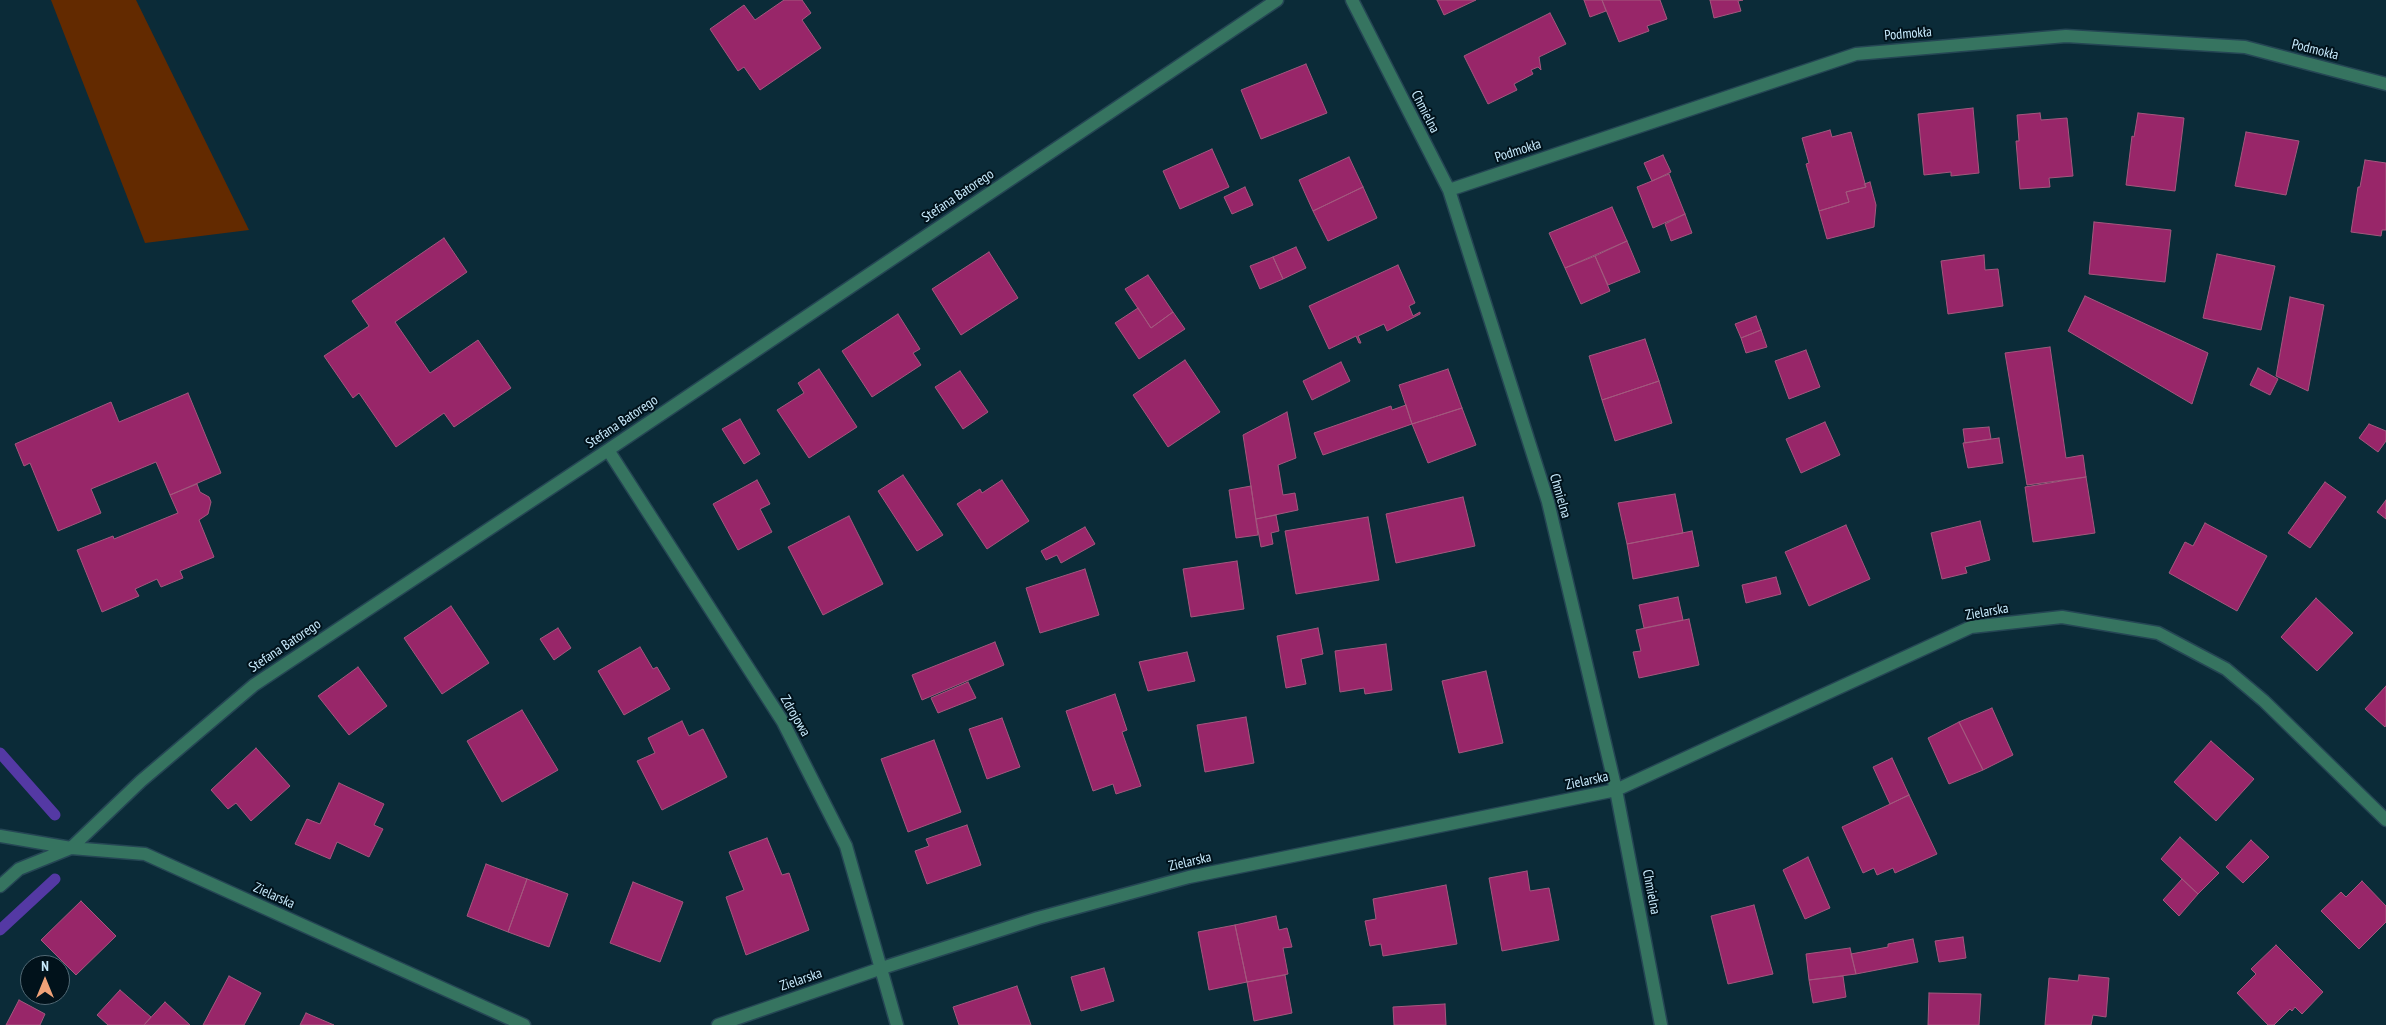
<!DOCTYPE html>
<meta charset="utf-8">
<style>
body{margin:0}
#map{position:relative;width:2386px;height:1025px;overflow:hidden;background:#0b2b38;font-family:"PT Sans Narrow",sans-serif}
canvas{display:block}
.north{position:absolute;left:20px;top:955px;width:50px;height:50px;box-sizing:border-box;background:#01121b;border:1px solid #516975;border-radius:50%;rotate:0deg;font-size:14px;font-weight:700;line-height:20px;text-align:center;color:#c8ebfd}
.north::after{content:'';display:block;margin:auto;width:18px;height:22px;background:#f0a278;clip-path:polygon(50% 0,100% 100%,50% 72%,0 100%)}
</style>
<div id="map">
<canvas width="2386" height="1025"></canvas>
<div class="north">N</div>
</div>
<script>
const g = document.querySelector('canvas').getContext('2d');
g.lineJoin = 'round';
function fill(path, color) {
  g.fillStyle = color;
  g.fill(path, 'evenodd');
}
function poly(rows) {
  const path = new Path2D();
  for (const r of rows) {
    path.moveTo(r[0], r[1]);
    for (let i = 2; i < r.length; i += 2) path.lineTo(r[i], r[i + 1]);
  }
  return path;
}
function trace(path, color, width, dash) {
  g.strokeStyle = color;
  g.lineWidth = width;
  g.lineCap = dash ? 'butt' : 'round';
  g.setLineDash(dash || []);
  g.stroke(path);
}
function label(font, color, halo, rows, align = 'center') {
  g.font = font + ' "PT Sans Narrow",sans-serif';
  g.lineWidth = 4;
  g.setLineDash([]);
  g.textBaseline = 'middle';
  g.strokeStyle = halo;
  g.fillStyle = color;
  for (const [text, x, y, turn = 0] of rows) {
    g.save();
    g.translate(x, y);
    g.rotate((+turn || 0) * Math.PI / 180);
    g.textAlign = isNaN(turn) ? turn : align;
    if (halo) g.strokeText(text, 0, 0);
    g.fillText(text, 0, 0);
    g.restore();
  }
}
fill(poly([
 [51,0,136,0,249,230,145,243]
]), '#632a00');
trace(poly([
 [0,753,55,815],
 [0,930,55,879]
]), '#5439a4', 11);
const building = poly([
 [784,0,802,0,811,13,802,20,821,48,760,90,744,67,738,71,710,29,744,5,755,20,784,0],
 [1437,0,1476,0,1444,15,1437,0],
 [1584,0,1602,0,1606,11,1590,17,1584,0],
 [1602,0,1660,0,1667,19,1647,26,1649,31,1619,42,1602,0],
 [1710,0,1743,0,1738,1,1741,11,1714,18,1710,0],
 [1550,13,1566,44,1539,57,1541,70,1538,67,1531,70,1533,74,1514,84,1517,90,1488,104,1464,56,1550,13],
 [1306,64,1327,113,1261,139,1241,90,1306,64],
 [1973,108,1979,173,1951,176,1951,172,1924,175,1918,114,1973,108],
 [2040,113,2041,120,2067,118,2073,176,2049,178,2050,187,2020,189,2016,141,2019,141,2017,115,2040,113],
 [2138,113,2184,118,2175,191,2126,185,2132,136,2134,137,2138,113],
 [1830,130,1832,137,1851,132,1866,187,1846,192,1849,202,1819,211,1806,164,1809,163,1802,138,1830,130],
 [2246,132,2299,141,2286,195,2235,186,2246,132],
 [1212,149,1229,187,1180,209,1163,171,1212,149],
 [1663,155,1671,172,1652,181,1644,163,1663,155],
 [1349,157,1363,187,1313,211,1299,180,1349,157],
 [2365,160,2386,163,2386,230,2382,230,2381,236,2351,232,2358,187,2360,187,2365,160],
 [1669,174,1685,214,1653,228,1637,187,1669,174],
 [1870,182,1876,205,1874,227,1827,239,1819,211,1849,202,1846,192,1866,187,1864,184,1870,182],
 [1245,187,1253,205,1232,214,1224,197,1245,187],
 [1363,187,1377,218,1328,241,1313,211,1363,187],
 [1612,207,1627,241,1565,268,1549,233,1612,207],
 [1685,214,1692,233,1671,241,1665,224,1685,214],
 [2094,222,2171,230,2165,282,2089,274,2094,222],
 [444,238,467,272,395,322,430,373,478,340,511,388,454,427,444,413,396,447,359,393,353,398,324,356,369,326,352,301,444,238],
 [1627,241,1640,272,1608,285,1595,256,1627,241],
 [1296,247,1306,268,1283,279,1273,257,1296,247],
 [989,252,1018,298,961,335,932,289,989,252],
 [2217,254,2275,266,2261,330,2203,318,2217,254],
 [1984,255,1985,270,1998,269,2003,306,1948,314,1941,261,1984,255],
 [1595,256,1610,291,1581,304,1565,268,1595,256],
 [1273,257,1283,279,1260,289,1250,266,1273,257],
 [1398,265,1415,303,1409,306,1413,316,1420,312,1420,314,1387,331,1384,324,1358,336,1361,343,1359,343,1356,336,1329,349,1309,306,1398,265],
 [1148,275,1173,312,1151,328,1125,289,1148,275],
 [2085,296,2208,353,2192,404,2068,331,2085,296],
 [2290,297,2324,305,2308,391,2276,376,2290,297],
 [1138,308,1151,328,1173,312,1185,329,1139,359,1115,323,1138,308],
 [898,314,920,349,913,353,921,365,872,397,842,351,898,314],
 [1756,316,1761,330,1741,338,1735,324,1756,316],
 [1761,330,1767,347,1746,353,1741,338,1761,330],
 [1645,339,1659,381,1602,400,1589,356,1645,339],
 [2050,347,2066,458,2083,455,2086,477,2027,485,2005,353,2050,347],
 [1806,350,1820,387,1789,399,1775,361,1806,350],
 [1185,360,1220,412,1168,447,1133,395,1185,360],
 [1341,362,1350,381,1312,400,1303,381,1341,362],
 [2258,368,2278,379,2270,395,2250,385,2258,368],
 [819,369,857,427,809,458,777,410,804,393,798,383,819,369],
 [1448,369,1462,408,1412,424,1399,385,1448,369],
 [960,371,988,412,963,429,935,387,960,371],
 [1659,381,1672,423,1615,441,1602,400,1659,381],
 [188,393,221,473,170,495,156,462,91,489,101,513,58,531,30,463,24,466,15,444,111,402,119,422,188,393],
 [1406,405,1412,424,1323,455,1314,433,1391,406,1392,410,1406,405],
 [1462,408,1476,445,1428,463,1412,424,1462,408],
 [1287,412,1296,458,1278,465,1283,495,1295,493,1298,510,1256,519,1243,435,1287,412],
 [740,419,760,454,744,464,722,429,740,419],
 [1825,422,1840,455,1801,473,1786,439,1825,422],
 [2369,424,2386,431,2386,441,2378,452,2359,438,2369,424],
 [1989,427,1991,439,1965,443,1963,429,1989,427],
 [1999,438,2003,463,1968,468,1963,443,1999,438],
 [903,475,943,535,917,551,878,491,903,475],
 [2086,477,2095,533,2033,542,2025,487,2086,477],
 [757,480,770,504,760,509,772,532,738,550,713,504,757,480],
 [1002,480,1029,521,987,549,957,504,980,489,982,493,1002,480],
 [2325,482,2346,497,2310,548,2288,533,2325,482],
 [197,484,200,492,209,497,211,502,208,514,199,520,214,557,180,571,183,578,161,587,157,579,135,589,139,596,102,612,77,550,113,536,114,539,178,513,170,495,197,484],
 [1251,486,1258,535,1236,538,1229,490,1251,486],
 [1675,494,1683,533,1627,544,1618,503,1675,494],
 [1463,497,1475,546,1396,563,1386,514,1463,497],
 [2386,500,2386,519,2377,512,2386,500],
 [1276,515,1279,531,1271,533,1273,544,1261,547,1256,519,1276,515],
 [849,516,883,584,823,615,788,547,849,516],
 [1368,517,1379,580,1296,594,1285,531,1368,517],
 [1980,521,1990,560,1965,567,1967,573,1942,579,1931,533,1980,521],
 [2205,523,2267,556,2237,611,2169,573,2185,542,2193,546,2205,523],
 [1846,525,1870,579,1809,606,1785,552,1846,525],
 [1085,527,1095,544,1061,563,1057,555,1046,560,1041,551,1085,527],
 [1692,531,1699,566,1633,579,1627,544,1692,531],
 [1237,561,1244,609,1191,617,1183,569,1237,561],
 [1085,569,1099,615,1040,633,1026,588,1085,569],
 [1776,577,1781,594,1746,603,1742,585,1776,577],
 [1678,597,1683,620,1644,628,1639,605,1678,597],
 [2316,598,2353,633,2317,671,2281,637,2316,598],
 [451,606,489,663,442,694,404,638,451,606],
 [1689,619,1699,665,1639,678,1633,652,1641,651,1636,630,1689,619],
 [558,628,571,648,554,660,540,639,558,628],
 [1318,628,1323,654,1301,659,1306,684,1286,688,1277,636,1318,628],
 [995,642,1004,665,922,700,912,675,995,642],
 [1386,644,1392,690,1365,694,1364,688,1340,692,1335,651,1386,644],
 [640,647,653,669,657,667,670,689,624,715,598,671,640,647],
 [1187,652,1195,681,1148,691,1139,662,1187,652],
 [358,667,387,706,349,735,318,696,358,667],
 [1486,671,1503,743,1459,753,1442,681,1486,671],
 [968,682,976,698,938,713,931,698,968,682],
 [2386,686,2386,725,2385,727,2365,709,2386,686],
 [1115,694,1127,730,1122,732,1141,786,1116,794,1113,784,1093,791,1066,711,1115,694],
 [1992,708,2013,755,1983,770,1959,722,1992,708],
 [522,710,558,770,502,802,467,741,522,710],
 [1246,717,1254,763,1205,772,1197,725,1246,717],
 [1002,718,1020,767,987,779,969,729,1002,718],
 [682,721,689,736,703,729,727,777,662,810,637,761,655,753,648,738,682,721],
 [1959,722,1983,770,1949,784,1928,738,1959,722],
 [934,740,961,812,908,832,881,759,934,740],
 [2211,741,2254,779,2216,821,2174,782,2211,741],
 [256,748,290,786,251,821,236,803,228,809,211,790,256,748],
 [1892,758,1909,795,1890,804,1873,767,1892,758],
 [339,783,384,804,374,825,383,829,369,857,337,842,330,859,295,844,307,819,320,824,339,783],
 [1909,795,1937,854,1895,873,1893,868,1877,875,1874,868,1863,873,1842,827,1909,795],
 [967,825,981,865,927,884,915,851,929,846,926,839,967,825],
 [2180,837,2219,873,2198,894,2161,859,2180,837],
 [767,838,782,875,789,873,809,930,746,955,726,897,744,890,729,852,767,838],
 [2251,840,2269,857,2243,883,2226,867,2251,840],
 [1808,857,1830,908,1805,919,1783,870,1808,857],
 [486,864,527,879,508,932,467,916,486,864],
 [1527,871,1530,891,1549,888,1559,940,1502,951,1489,878,1527,871],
 [527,879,568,894,549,947,508,932,527,879],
 [2182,879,2198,894,2179,916,2163,900,2182,879],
 [2362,881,2386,906,2386,922,2359,949,2321,911,2341,892,2346,897,2362,881],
 [633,882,683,902,660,962,610,943,633,882],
 [1446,885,1457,944,1383,956,1381,944,1370,946,1365,921,1376,919,1373,899,1446,885],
 [81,901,116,936,76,975,41,940,81,901],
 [1754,905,1773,974,1728,984,1711,916,1754,905],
 [1276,916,1279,930,1287,928,1292,947,1283,948,1288,974,1247,982,1235,925,1276,916],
 [1235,925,1247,982,1209,990,1198,932,1235,925],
 [1963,937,1966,958,1939,962,1935,941,1963,937],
 [1913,939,1918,962,1856,974,1851,954,1888,947,1888,944,1913,939],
 [2276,945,2323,992,2302,1014,2295,1007,2292,1011,2290,1009,2274,1025,2268,1025,2237,993,2256,974,2251,969,2276,945],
 [1850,948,1856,974,1809,980,1806,954,1850,948],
 [1104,968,1114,1001,1081,1011,1071,977,1104,968],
 [1285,975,1292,1013,1254,1021,1247,982,1285,975],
 [2079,975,2109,978,2106,1017,2093,1015,2091,1025,2045,1025,2049,978,2078,981,2079,975],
 [229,976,261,993,244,1025,203,1025,229,976],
 [1843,976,1846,997,1813,1003,1809,980,1843,976],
 [1017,986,1031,1025,959,1025,953,1007,1017,986],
 [120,990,151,1017,144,1025,108,1025,97,1015,120,990],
 [1929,993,1981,994,1979,1025,1928,1025,1929,993],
 [19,1000,45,1014,40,1025,6,1025,19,1000],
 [165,1002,190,1025,144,1025,165,1002],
 [1445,1004,1446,1025,1394,1025,1393,1007,1445,1004],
 [306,1013,334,1025,300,1025,306,1013]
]);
fill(building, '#982669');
trace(building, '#a3587e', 1);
const street = poly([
 [1352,0,1449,190,1548,502,1616,790,1661,1025],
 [1449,190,1856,54,2066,36,2245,47,2386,84],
 [608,450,783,722,846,846,897,1025],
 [0,836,71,848,145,854,524,1025],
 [0,886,19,869,71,848,141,781,254,685,608,450,1277,0],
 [718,1025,882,968,1038,918,1189,877,1616,790,1971,627,2062,617,2158,633,2226,669,2264,701,2386,820]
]);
trace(street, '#254654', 15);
trace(street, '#367460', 12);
label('14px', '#c8ebfd', '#01121b', [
 ["Podmokła",1908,34,-5],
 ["Podmokła",2315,50,14],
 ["Chmielna",1425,112,63],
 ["Podmokła",1518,151,-18],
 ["Stefana Batorego",958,196,-34],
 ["Stefana Batorego",622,422,-34],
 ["Chmielna",1560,496,74],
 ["Zielarska",1987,612,-10],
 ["Stefana Batorego",285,646,-34],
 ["Zdrojowa",795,716,60],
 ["Zielarska",1587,781,-12],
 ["Zielarska",1190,862,-13],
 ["Chmielna",1651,892,79],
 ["Zielarska",274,896,24],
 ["Zielarska",801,980,-19]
]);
</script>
